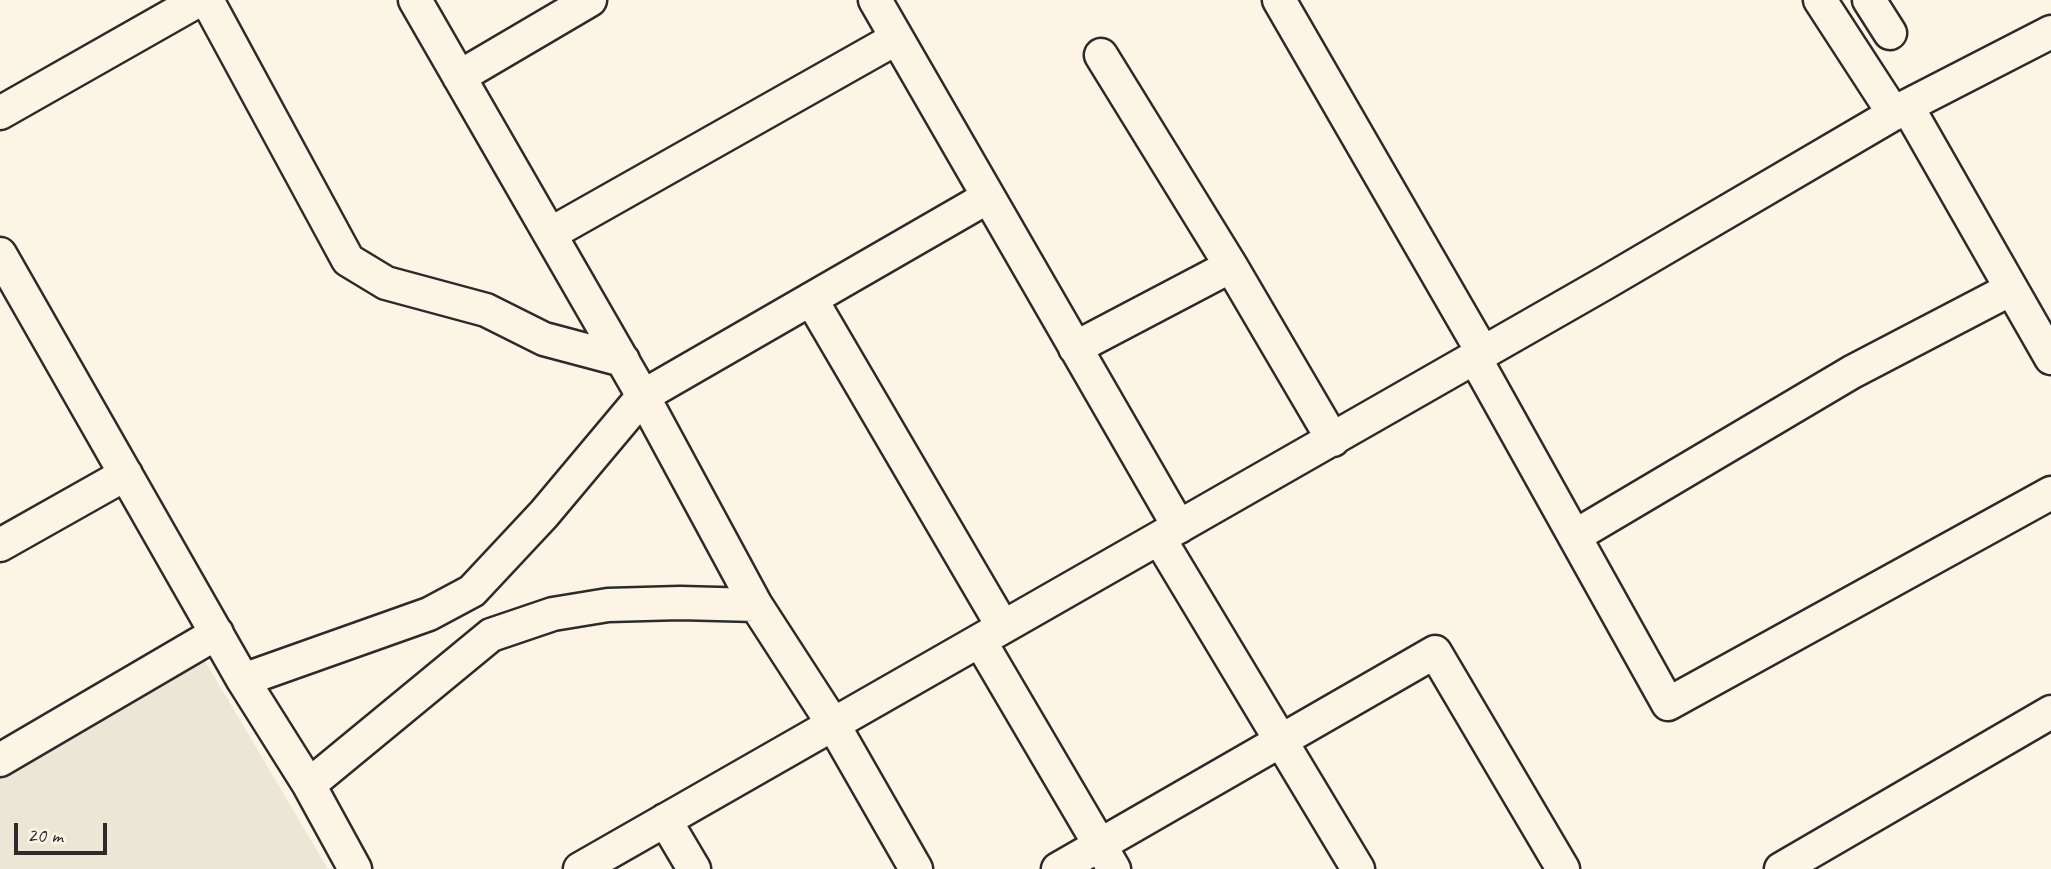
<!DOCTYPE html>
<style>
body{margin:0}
#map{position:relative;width:2051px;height:869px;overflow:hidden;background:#fcf5e5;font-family:Caveat,sans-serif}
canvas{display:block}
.scale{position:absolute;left:14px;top:823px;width:93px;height:32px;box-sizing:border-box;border:4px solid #2b2b2b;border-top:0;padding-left:9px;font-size:21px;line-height:24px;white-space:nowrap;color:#2b2b2b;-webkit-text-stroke:5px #fcf5e5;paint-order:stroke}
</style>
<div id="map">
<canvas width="2051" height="869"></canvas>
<div class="scale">20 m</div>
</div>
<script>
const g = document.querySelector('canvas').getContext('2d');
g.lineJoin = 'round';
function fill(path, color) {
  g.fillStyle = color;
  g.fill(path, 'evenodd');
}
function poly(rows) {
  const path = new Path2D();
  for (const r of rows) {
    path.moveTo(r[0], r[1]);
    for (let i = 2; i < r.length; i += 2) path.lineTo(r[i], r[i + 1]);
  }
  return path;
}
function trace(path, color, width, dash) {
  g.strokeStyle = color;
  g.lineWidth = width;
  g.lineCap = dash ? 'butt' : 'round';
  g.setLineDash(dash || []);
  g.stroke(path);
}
fill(poly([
 [202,656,328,869,0,869,0,773]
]), '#ece6d7');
const street = poly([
 [207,0,348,260,386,283,486,310,544,339,623,360],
 [415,0,643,396,756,605,833,724,916,869],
 [875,0,1179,527],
 [1279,0,1483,353],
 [1820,0,1894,114],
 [1869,0,1890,33],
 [1101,55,1231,266,1333,440],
 [459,77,590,0],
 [1907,106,2051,358],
 [0,113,199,0],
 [550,234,897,38],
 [0,254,243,680,309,785,355,869],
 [811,299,1003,627],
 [1075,348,1231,266],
 [1475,358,1668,704,2051,493],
 [1575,536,1852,372,2011,289],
 [1159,538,1358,869],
 [0,545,126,474],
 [980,641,1114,869],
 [243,680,429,614,472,591,544,514,643,396,988,197],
 [0,760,217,633],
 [309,785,491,635,553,614,608,605,680,603,756,605],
 [665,820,694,869],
 [580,869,1605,283,1907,106,2051,32],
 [1058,869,1435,652,1563,869],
 [1781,869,2051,712]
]);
trace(street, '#2b2b2b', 37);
trace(street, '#fcf5e5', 32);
</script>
